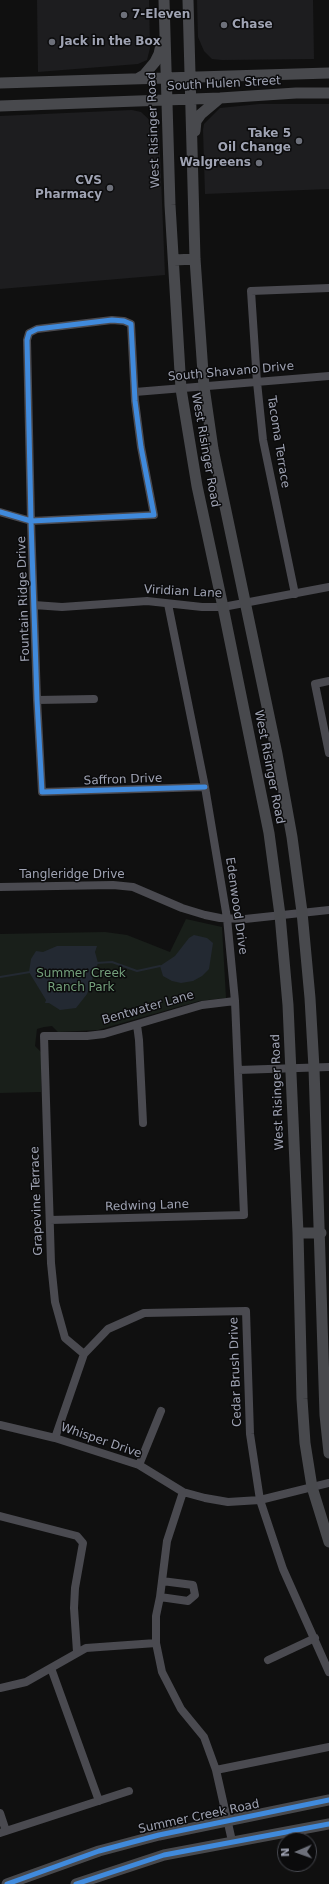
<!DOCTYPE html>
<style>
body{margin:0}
#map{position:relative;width:329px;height:1884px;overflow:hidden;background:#101010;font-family:"DejaVu Sans",sans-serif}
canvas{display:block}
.north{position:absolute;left:277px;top:1832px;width:40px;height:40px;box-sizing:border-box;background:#0b0b0c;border:1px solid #46484f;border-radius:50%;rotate:268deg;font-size:11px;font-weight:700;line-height:16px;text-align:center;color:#9fa3b3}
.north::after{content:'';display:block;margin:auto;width:14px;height:18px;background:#6d707a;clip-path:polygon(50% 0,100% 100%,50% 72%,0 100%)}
</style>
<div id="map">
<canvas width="329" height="1884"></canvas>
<div class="north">N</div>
</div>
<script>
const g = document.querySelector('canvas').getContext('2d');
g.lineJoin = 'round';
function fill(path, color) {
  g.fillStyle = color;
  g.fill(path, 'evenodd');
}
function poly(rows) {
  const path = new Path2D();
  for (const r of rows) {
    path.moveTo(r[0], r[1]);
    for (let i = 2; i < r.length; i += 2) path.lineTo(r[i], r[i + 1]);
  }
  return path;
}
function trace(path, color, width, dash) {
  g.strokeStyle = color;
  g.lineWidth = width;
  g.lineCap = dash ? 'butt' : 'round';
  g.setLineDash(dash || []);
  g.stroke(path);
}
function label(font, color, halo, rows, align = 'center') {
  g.font = font + ' "DejaVu Sans",sans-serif';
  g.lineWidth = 3;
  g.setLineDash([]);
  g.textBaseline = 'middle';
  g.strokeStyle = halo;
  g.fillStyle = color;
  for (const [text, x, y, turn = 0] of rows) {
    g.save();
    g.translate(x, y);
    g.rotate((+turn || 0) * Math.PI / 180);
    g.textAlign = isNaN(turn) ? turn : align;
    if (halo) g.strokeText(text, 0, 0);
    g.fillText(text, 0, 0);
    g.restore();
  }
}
fill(poly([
 [37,0,149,0,150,48,147,60,138,64,38,72],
 [197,0,313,0,314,59,222,60,212,59,204,51,198,37],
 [259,104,329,104,329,189,205,194,203,130,204,124,220,108],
 [132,110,141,112,159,129,165,275,0,289,0,116]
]), '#1d1d1f');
fill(poly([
 [186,919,222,927,226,998,199,1001,98,1030,58,1032,52,1026,44,1027,37,1029,35,1046,41,1052,41,1092,0,1093,0,934,105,932,127,935,170,952]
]), '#191f1a');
fill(poly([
 [194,935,207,938,213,943,209,969,202,976,193,981,181,983,172,981,163,976,160,966,175,956,189,938],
 [57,946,97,946,95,952,98,963,87,994,76,1008,60,1010,49,1003,45,1003,46,1000,29,972,31,959,36,951,43,952]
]), '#232932');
trace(poly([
 [96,963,112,962,137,971,160,966],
 [0,977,30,972]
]), '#232932', 2);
trace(poly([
 [135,392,329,376],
 [0,512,31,521,154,515,141,447,135,401,131,324,124,321,112,320,37,329,29,333,27,340,31,521,37,700,42,792,205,787],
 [295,594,263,440,257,382,251,291,329,288],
 [34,605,62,607,147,601,202,607,223,607,329,587],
 [329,681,315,684,329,753],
 [37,700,94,699],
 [0,887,113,885,133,887,182,908,205,915,220,918,245,919,329,910],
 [137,1025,139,1040,143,1123],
 [238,1070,329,1067],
 [50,1220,244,1215,235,1001,227,918,205,787,168,604],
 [84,1354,65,1338,55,1302,51,1263,44,1036,87,1036,104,1034,202,1005,235,1001],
 [0,1425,55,1438,139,1465,183,1492,205,1498,228,1502,260,1500,329,1483],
 [55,1438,84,1354,108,1329,144,1313,246,1311,250,1434,260,1500,283,1569,329,1672],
 [139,1465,161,1411],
 [183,1492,167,1541,162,1581,193,1585,195,1595,188,1601,160,1597,156,1616,156,1643,162,1672,181,1709,204,1737,216,1770,232,1841],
 [0,1516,77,1536,83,1543,75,1588,74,1608,77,1652],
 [160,1597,162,1581],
 [268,1660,315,1638],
 [51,1668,99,1801],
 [0,1688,26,1682,86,1648,156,1643],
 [216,1770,329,1747],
 [0,1813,6,1831],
 [0,1833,129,1791]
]), '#4a4a50', 8);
trace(poly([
 [164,0,170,205,181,389,197,486,223,607,269,833,280,915,288,1005,298,1233,302,1399,305,1443,312,1487,329,1542],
 [188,0,195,259,204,387,213,449,277,754,292,837,302,912,310,998,314,1068,325,1415,329,1453],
 [137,79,144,75,155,62,159,54,161,45],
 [0,83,329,73],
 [0,106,220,98,296,93,329,93],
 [195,131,196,121,201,114,220,98],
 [174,260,195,259],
 [298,1233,321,1233],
 [7,1884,99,1851,159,1835,329,1800],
 [76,1884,164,1855,329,1824]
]), '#48494d', 11);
trace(poly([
 [0,512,31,521,154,515,141,447,135,401,131,324,124,321,112,320,37,329,29,333,27,340,31,521,37,700,42,792,205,787],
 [7,1884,99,1851,159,1835,329,1800],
 [76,1884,164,1855,329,1824]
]), '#408adc', 5);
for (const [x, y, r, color] of [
 [124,15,4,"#6d707a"],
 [224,25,4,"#6d707a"],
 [52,42,4,"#6d707a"],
 [299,141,4,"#6d707a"],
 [259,163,4,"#6d707a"],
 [110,188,4,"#6d707a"]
]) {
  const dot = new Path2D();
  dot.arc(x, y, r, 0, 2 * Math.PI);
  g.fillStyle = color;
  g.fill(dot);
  trace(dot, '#0b0b0c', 1.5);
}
label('bold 12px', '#9fa3b3', '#0b0b0c', [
 ["7-Eleven",132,15],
 ["Chase",232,25],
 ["Jack in the Box",60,42],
 ["Take 5",291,134,"right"],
 ["Oil Change",291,148,"right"],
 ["Walgreens",251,163,"right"],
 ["CVS",102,181,"right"],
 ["Pharmacy",102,195,"right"]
], 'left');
label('12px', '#9fa3b3', '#0b0b0c', [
 ["South Hulen Street",224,84,-3],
 ["West Risinger Road",154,130,-92],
 ["South Shavano Drive",231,372,-5],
 ["Tacoma Terrace",278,442,81],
 ["West Risinger Road",205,450,80],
 ["Viridian Lane",183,592,3],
 ["Fountain Ridge Drive",24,599,-92],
 ["West Risinger Road",269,767,79],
 ["Saffron Drive",123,780,-2],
 ["Tangleridge Drive",72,875],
 ["Edenwood Drive",236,906,82],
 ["Bentwater Lane",148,1008,-16],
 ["West Risinger Road",278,1092,-92],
 ["Grapevine Terrace",37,1201,-92],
 ["Redwing Lane",147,1206,-2],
 ["Cedar Brush Drive",236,1372,-92],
 ["Whisper Drive",101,1441,19],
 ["Summer Creek Road",199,1817,-12]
]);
label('12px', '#74a07c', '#0b0b0c', [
 ["Summer Creek",81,974],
 ["Ranch Park",81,988]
]);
</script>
